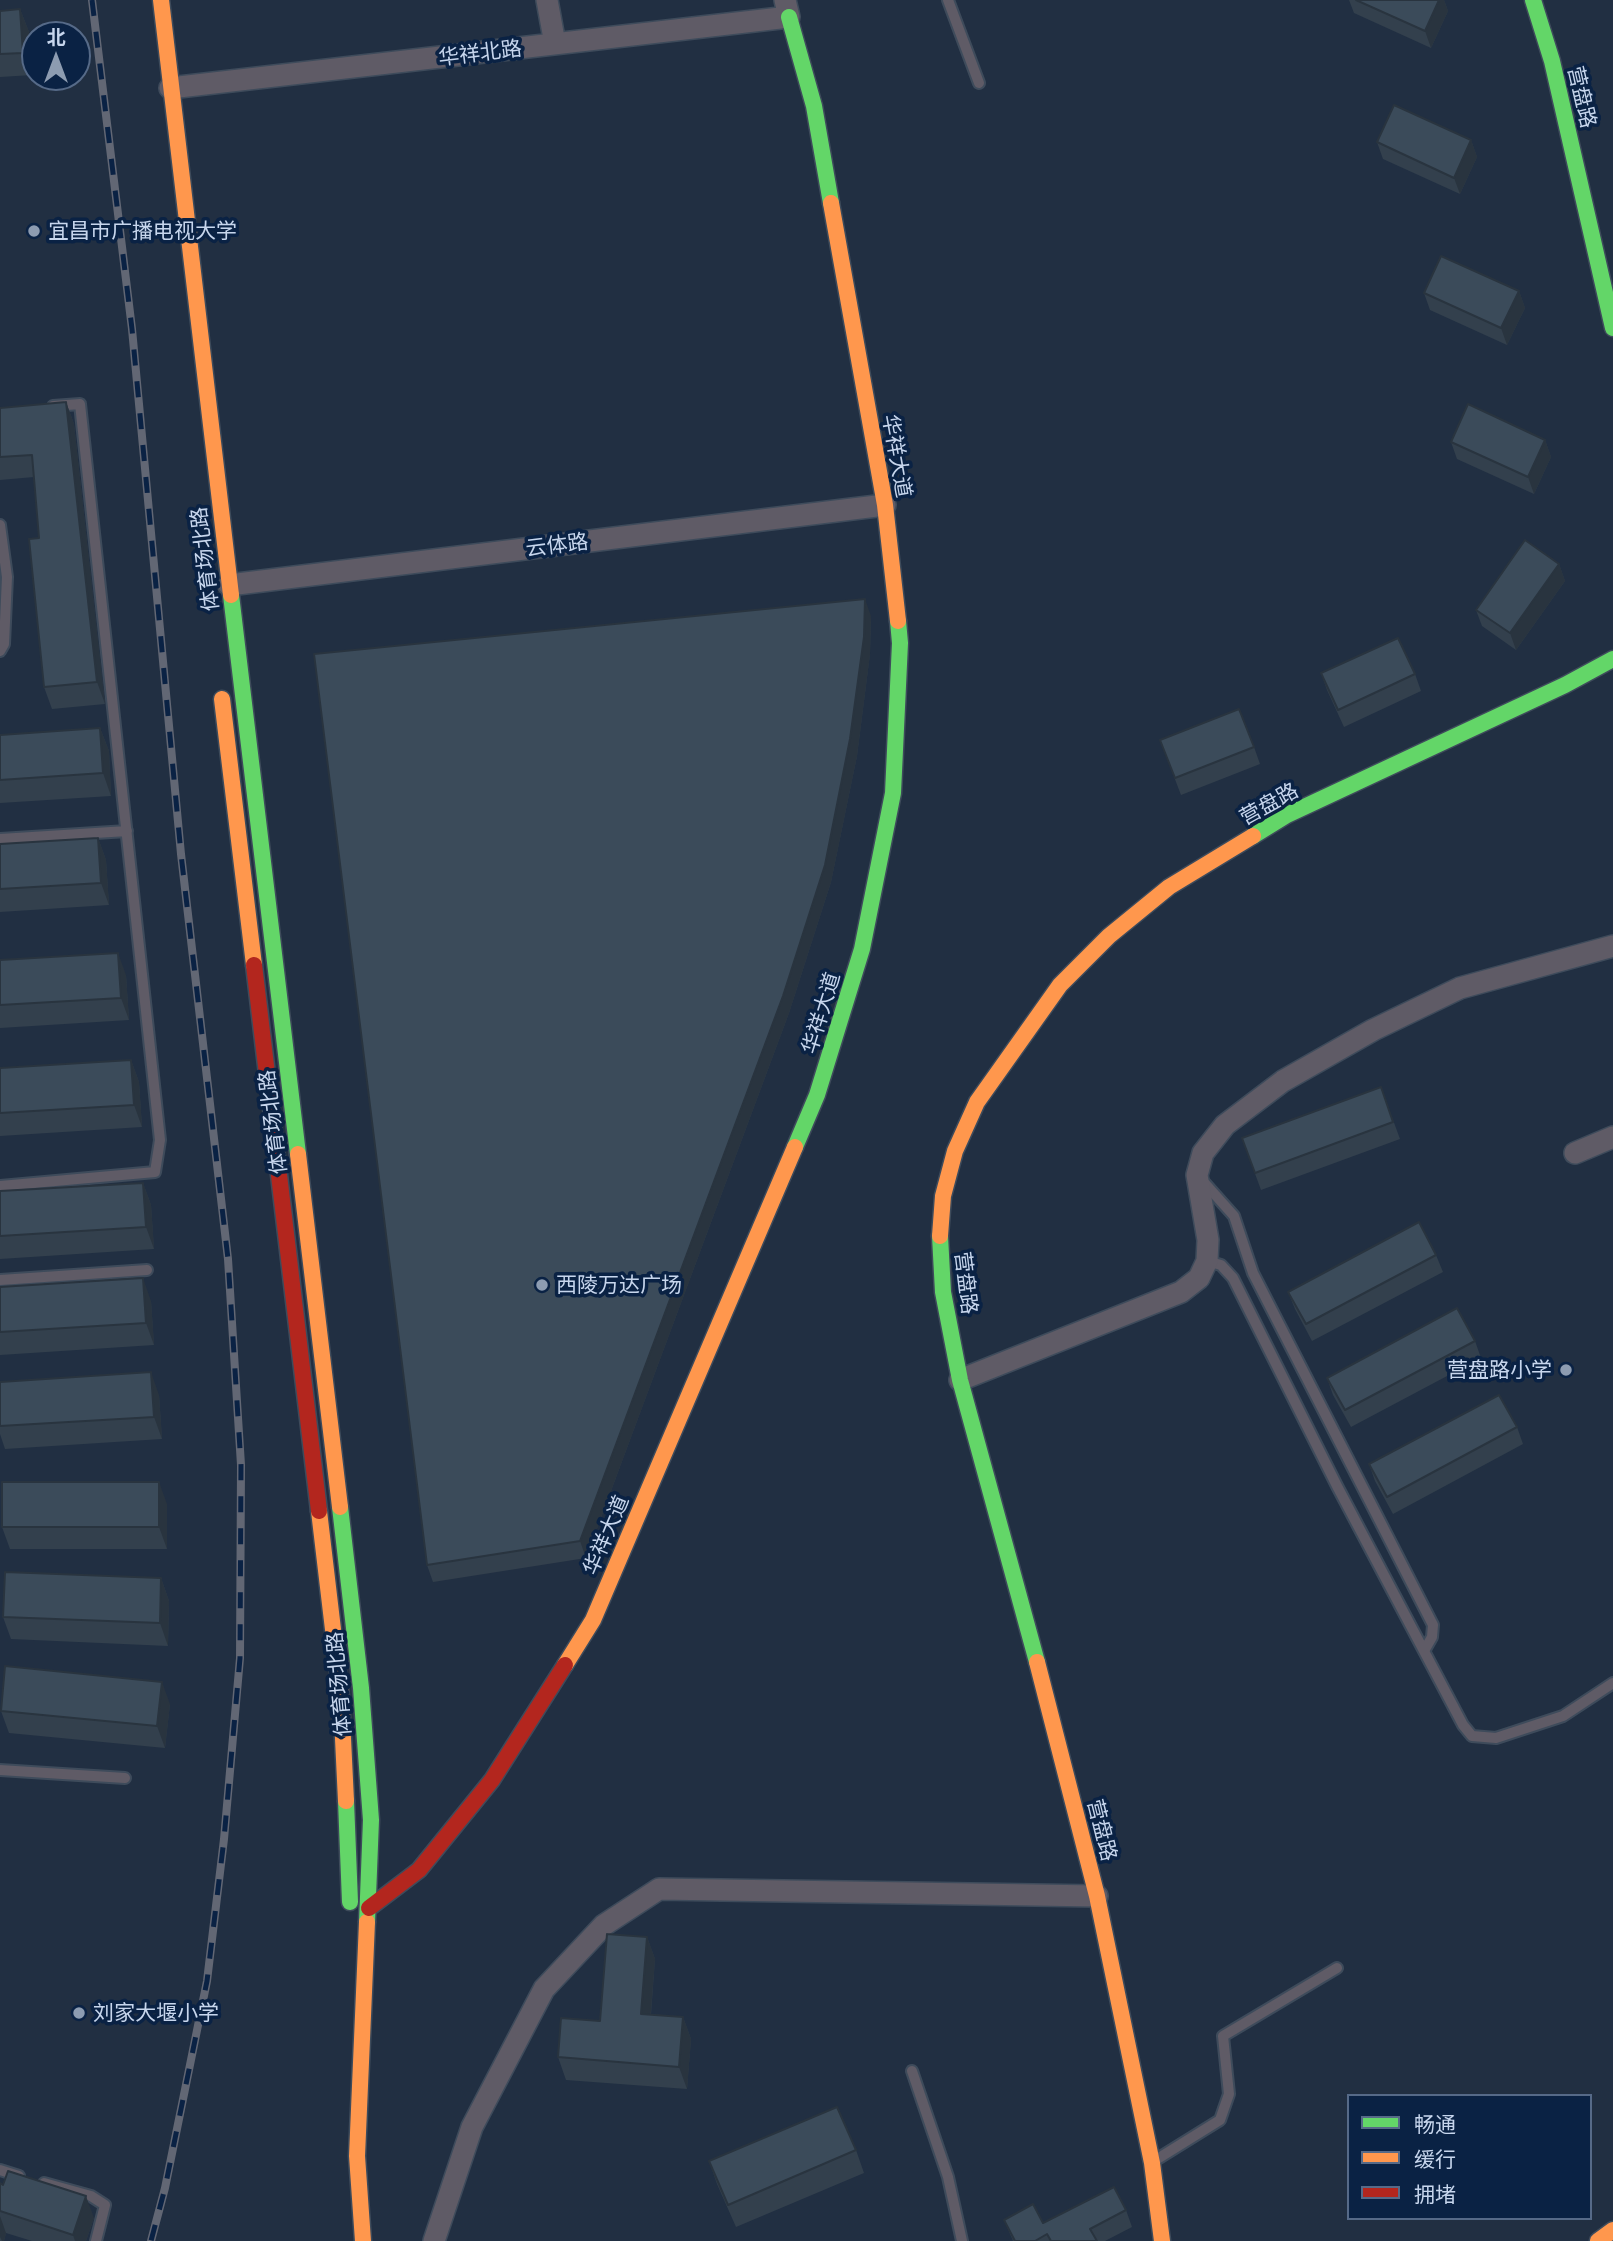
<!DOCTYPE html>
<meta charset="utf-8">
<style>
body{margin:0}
#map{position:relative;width:1613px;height:2241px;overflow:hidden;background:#212f42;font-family:Barlow,"Noto Sans SC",sans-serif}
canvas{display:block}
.legend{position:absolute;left:1347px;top:2094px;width:245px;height:126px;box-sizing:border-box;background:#0a2244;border:2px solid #566a88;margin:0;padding:9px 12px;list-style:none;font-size:21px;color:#c7d6ed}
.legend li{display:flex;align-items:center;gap:14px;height:35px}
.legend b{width:35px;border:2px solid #566a88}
.north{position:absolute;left:21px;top:21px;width:70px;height:70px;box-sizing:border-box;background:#0a2244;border:2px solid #566a88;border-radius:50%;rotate:0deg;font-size:19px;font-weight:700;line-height:28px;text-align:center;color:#c7d6ed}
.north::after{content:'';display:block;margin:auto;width:24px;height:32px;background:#8d9cb1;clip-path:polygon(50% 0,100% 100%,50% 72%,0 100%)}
</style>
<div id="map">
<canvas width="1613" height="2241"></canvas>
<ul class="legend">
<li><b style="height:9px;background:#63d668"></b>畅通</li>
<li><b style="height:9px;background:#ff974d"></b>缓行</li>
<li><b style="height:9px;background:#b3261e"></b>拥堵</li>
</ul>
<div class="north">北</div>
</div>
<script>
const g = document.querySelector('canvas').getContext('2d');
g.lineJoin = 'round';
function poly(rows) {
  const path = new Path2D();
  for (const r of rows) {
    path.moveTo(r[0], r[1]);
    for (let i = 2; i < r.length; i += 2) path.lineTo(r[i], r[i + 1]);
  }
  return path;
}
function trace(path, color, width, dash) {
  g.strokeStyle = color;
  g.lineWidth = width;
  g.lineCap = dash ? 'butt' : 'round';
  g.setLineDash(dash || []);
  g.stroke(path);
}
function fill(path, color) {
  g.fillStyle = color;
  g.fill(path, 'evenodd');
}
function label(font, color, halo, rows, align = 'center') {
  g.font = font + ' Barlow,"Noto Sans SC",sans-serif';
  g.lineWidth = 7;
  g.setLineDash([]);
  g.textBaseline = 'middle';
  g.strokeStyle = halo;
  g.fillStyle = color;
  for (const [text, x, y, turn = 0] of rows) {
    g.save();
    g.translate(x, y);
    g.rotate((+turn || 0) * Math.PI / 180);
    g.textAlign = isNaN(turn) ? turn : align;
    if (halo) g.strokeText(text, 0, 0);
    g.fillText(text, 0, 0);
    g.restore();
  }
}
const lane = poly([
 [948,0,979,83],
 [0,525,7,577,4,644,0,651],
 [0,839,127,831],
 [1201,1179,1234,1216,1253,1273,1433,1625,1432,1637,1424,1651],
 [0,1186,155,1172,160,1140,80,404,53,406],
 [1207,1261,1221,1265,1233,1278,1337,1486,1463,1725,1472,1736,1496,1738,1563,1716,1613,1683],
 [0,1280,147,1270],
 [0,1770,125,1778],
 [912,2071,948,2177,962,2241],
 [1154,2161,1220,2120,1229,2094,1223,2036,1337,1968],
 [0,2170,19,2176],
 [44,2183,91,2196,105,2205,96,2241]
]);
const street = poly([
 [547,0,555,44],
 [170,88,789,17,785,0],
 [229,585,885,505],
 [1575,1153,1613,1137],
 [960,1380,1181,1292,1199,1278,1207,1261,1208,1240,1197,1175,1203,1153,1225,1125,1283,1081,1373,1030,1460,988,1613,946],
 [434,2241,472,2127,544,1989,604,1925,659,1889,1097,1896]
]);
const fast = poly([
 [1533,0,1552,61,1613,328],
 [789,17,814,106,831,203],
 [231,595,298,1154],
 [1253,836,1287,815,1565,685,1613,659],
 [795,1147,817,1095,862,949,893,793,900,643,898,621],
 [940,1236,943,1292,960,1380,1037,1662],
 [340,1507,361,1688,371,1820,367,1922],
 [346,1801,350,1902]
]);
const slow = poly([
 [161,0,231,595],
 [831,203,885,505,898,621],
 [222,699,254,965],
 [298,1154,340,1507],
 [940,1236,943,1196,955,1151,977,1102,1060,985,1109,936,1169,887,1253,836],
 [319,1511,341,1697,346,1801],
 [1037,1662,1097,1896,1152,2163,1162,2241],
 [565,1665,593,1620,795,1147],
 [363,2241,357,2156,367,1922],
 [1598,2241,1613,2230]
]);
const jam = poly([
 [254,965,319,1511],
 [369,1908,419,1870,492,1780,565,1665]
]);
trace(lane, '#3e4b5b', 14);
trace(street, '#3e4b5b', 24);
trace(fast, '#3e4b5b', 19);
trace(slow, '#3e4b5b', 19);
trace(jam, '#3e4b5b', 19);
trace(lane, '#5f5b66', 10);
trace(street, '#5f5b66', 21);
trace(fast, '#63d668', 16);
trace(slow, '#ff974d', 16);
trace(jam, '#b3261e', 16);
const rail = poly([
 [92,0,132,329,181,854,228,1259,241,1465,240,1658,224,1839,207,1981,165,2188,151,2241]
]);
trace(rail, '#626774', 8);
trace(rail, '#0a2244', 5, [16]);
fill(poly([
 [1349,0,1444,0,1448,11,1431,48,1354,13],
 [20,9,29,32,32,75,0,77,0,11],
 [1471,140,1477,157,1460,194,1383,159,1377,142],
 [1519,291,1525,308,1507,345,1430,310,1424,293],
 [66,402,74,424,105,704,52,709,44,687,39,538,34,477,0,480,0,408],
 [1545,440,1551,457,1534,494,1457,459,1451,442],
 [1559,564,1565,581,1516,650,1482,626,1476,610],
 [871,616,870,654,857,756,831,882,789,1013,586,1558,433,1582,427,1565],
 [1321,673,1415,674,1421,691,1344,727,1327,690],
 [100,728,109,751,111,796,0,803,0,735],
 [1160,740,1254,747,1260,764,1181,795],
 [98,838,106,860,109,905,0,912,0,844],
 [0,960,126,975,129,1020,0,1028],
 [131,1060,139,1082,142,1127,0,1136,0,1068],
 [1381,1087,1400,1139,1261,1190,1242,1138],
 [143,1183,151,1205,154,1249,0,1259,0,1191],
 [1436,1255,1443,1272,1312,1341,1295,1309,1288,1292],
 [0,1287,151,1301,154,1345,0,1355],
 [1475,1341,1481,1358,1351,1427,1333,1395,1327,1378],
 [0,1382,159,1395,162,1439,5,1449,0,1434],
 [1517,1427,1523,1444,1393,1514,1375,1481,1369,1464],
 [167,1504,167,1549,10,1549,2,1527],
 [161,1578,169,1601,168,1646,11,1639,3,1617],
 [170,1704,165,1748,9,1733,1,1711],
 [647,1937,655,1959,651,2014,683,2017,691,2039,687,2089,566,2080,558,2057,600,2021],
 [856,2150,864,2173,736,2227,717,2184,709,2161],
 [0,2183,94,2218,86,2241,32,2241,6,2233,4,2241,0,2241],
 [1126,2210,1132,2227,1105,2241,1013,2241,1004,2220,1043,2223]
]), '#33404d');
fill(poly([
 [1439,0,1444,0,1448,11,1431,48,1425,31],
 [20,9,29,32,32,75,23,53],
 [1471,140,1477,157,1460,194,1454,178],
 [1519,291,1525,308,1507,345,1501,328],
 [66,402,74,424,105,704,97,682],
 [1545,440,1551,457,1534,494,1528,477],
 [1559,564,1565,581,1516,650,1510,633],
 [865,599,871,616,870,654,857,756,831,882,789,1013,586,1558,580,1541],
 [100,728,109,751,111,796,103,773],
 [98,838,106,860,109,905,101,883],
 [118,953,126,975,129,1020,121,998],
 [131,1060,139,1082,142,1127,134,1105],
 [143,1183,151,1205,154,1249,146,1227],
 [143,1278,151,1301,154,1345,146,1323],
 [151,1372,159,1395,162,1439,154,1417],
 [159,1482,167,1504,167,1549,159,1527],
 [161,1578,169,1601,168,1646,160,1623],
 [162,1682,170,1704,165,1748,157,1726],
 [647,1937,655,1959,649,2036,641,2014],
 [683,2017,691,2039,687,2089,679,2067],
 [86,2196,94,2218,86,2241,75,2241,73,2235],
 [0,2216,6,2233,4,2241,2,2241,0,2237]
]), '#29343f');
const building = poly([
 [1356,0,1439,0,1425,31,1356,0],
 [20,9,23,53,0,54,0,11,20,9],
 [1394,105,1471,140,1454,178,1377,142,1394,105],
 [1441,256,1519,291,1501,328,1424,293,1441,256],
 [66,402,97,682,44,687,29,539,39,538,32,455,0,457,0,408,66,402],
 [1468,404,1545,440,1528,477,1451,442,1468,404],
 [1525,540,1559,564,1510,633,1476,610,1525,540],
 [865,599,864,637,850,739,825,865,783,996,580,1541,427,1565,314,654,865,599],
 [1398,638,1415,674,1338,710,1321,673,1398,638],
 [1239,709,1254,747,1175,778,1160,740,1239,709],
 [100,728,103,773,0,780,0,735,100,728],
 [98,838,101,883,0,889,0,844,98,838],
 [118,953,121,998,0,1005,0,960,118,953],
 [131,1060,134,1105,0,1113,0,1068,131,1060],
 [1381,1087,1393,1122,1255,1173,1242,1138,1381,1087],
 [143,1183,146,1227,0,1236,0,1191,143,1183],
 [1419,1222,1436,1255,1306,1324,1288,1292,1419,1222],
 [143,1278,146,1323,0,1332,0,1287,143,1278],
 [1457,1308,1475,1341,1345,1410,1327,1378,1457,1308],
 [151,1372,154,1417,0,1426,0,1382,151,1372],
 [1499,1395,1517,1427,1387,1497,1369,1464,1499,1395],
 [2,1482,159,1482,159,1527,2,1527,2,1482],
 [5,1572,161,1578,160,1623,3,1617,5,1572],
 [5,1666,162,1682,157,1726,1,1711,5,1666],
 [607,1934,647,1937,641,2014,683,2017,679,2067,558,2057,561,2018,600,2021,607,1934],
 [837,2107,856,2150,728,2205,709,2161,837,2107],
 [8,2171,86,2196,73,2235,0,2211,0,2183,3,2185,8,2171],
 [1114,2187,1126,2210,1090,2229,1097,2241,1051,2241,1047,2234,1035,2241,1015,2241,1004,2220,1033,2204,1043,2223,1114,2187]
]);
fill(building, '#3b4b5a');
trace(building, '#29343f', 2);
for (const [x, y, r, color] of [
 [34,231,7,"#8d9cb1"],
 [542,1285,7,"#8d9cb1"],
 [1566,1370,7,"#8d9cb1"],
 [79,2013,7,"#8d9cb1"]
]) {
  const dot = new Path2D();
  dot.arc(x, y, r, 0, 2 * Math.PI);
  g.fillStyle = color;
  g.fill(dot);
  trace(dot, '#0a2244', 2.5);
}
label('21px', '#c7d6ed', '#0a2244', [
 ["华祥北路",480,53,-7],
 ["营盘路",1582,97,77],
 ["华祥大道",897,456,80],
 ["云体路",557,545,-7],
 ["体育场北路",205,559,-97],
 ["营盘路",1269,804,-29],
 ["华祥大道",821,1013,-73],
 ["体育场北路",273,1122,-97],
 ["营盘路",966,1283,83],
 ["华祥大道",606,1535,-67],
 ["体育场北路",339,1684,-95],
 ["营盘路",1102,1830,76]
]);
label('21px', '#c7d6ed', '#0a2244', [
 ["宜昌市广播电视大学",48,231],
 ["西陵万达广场",556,1285],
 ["营盘路小学",1552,1370,"right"],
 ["刘家大堰小学",93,2013]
], 'left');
</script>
